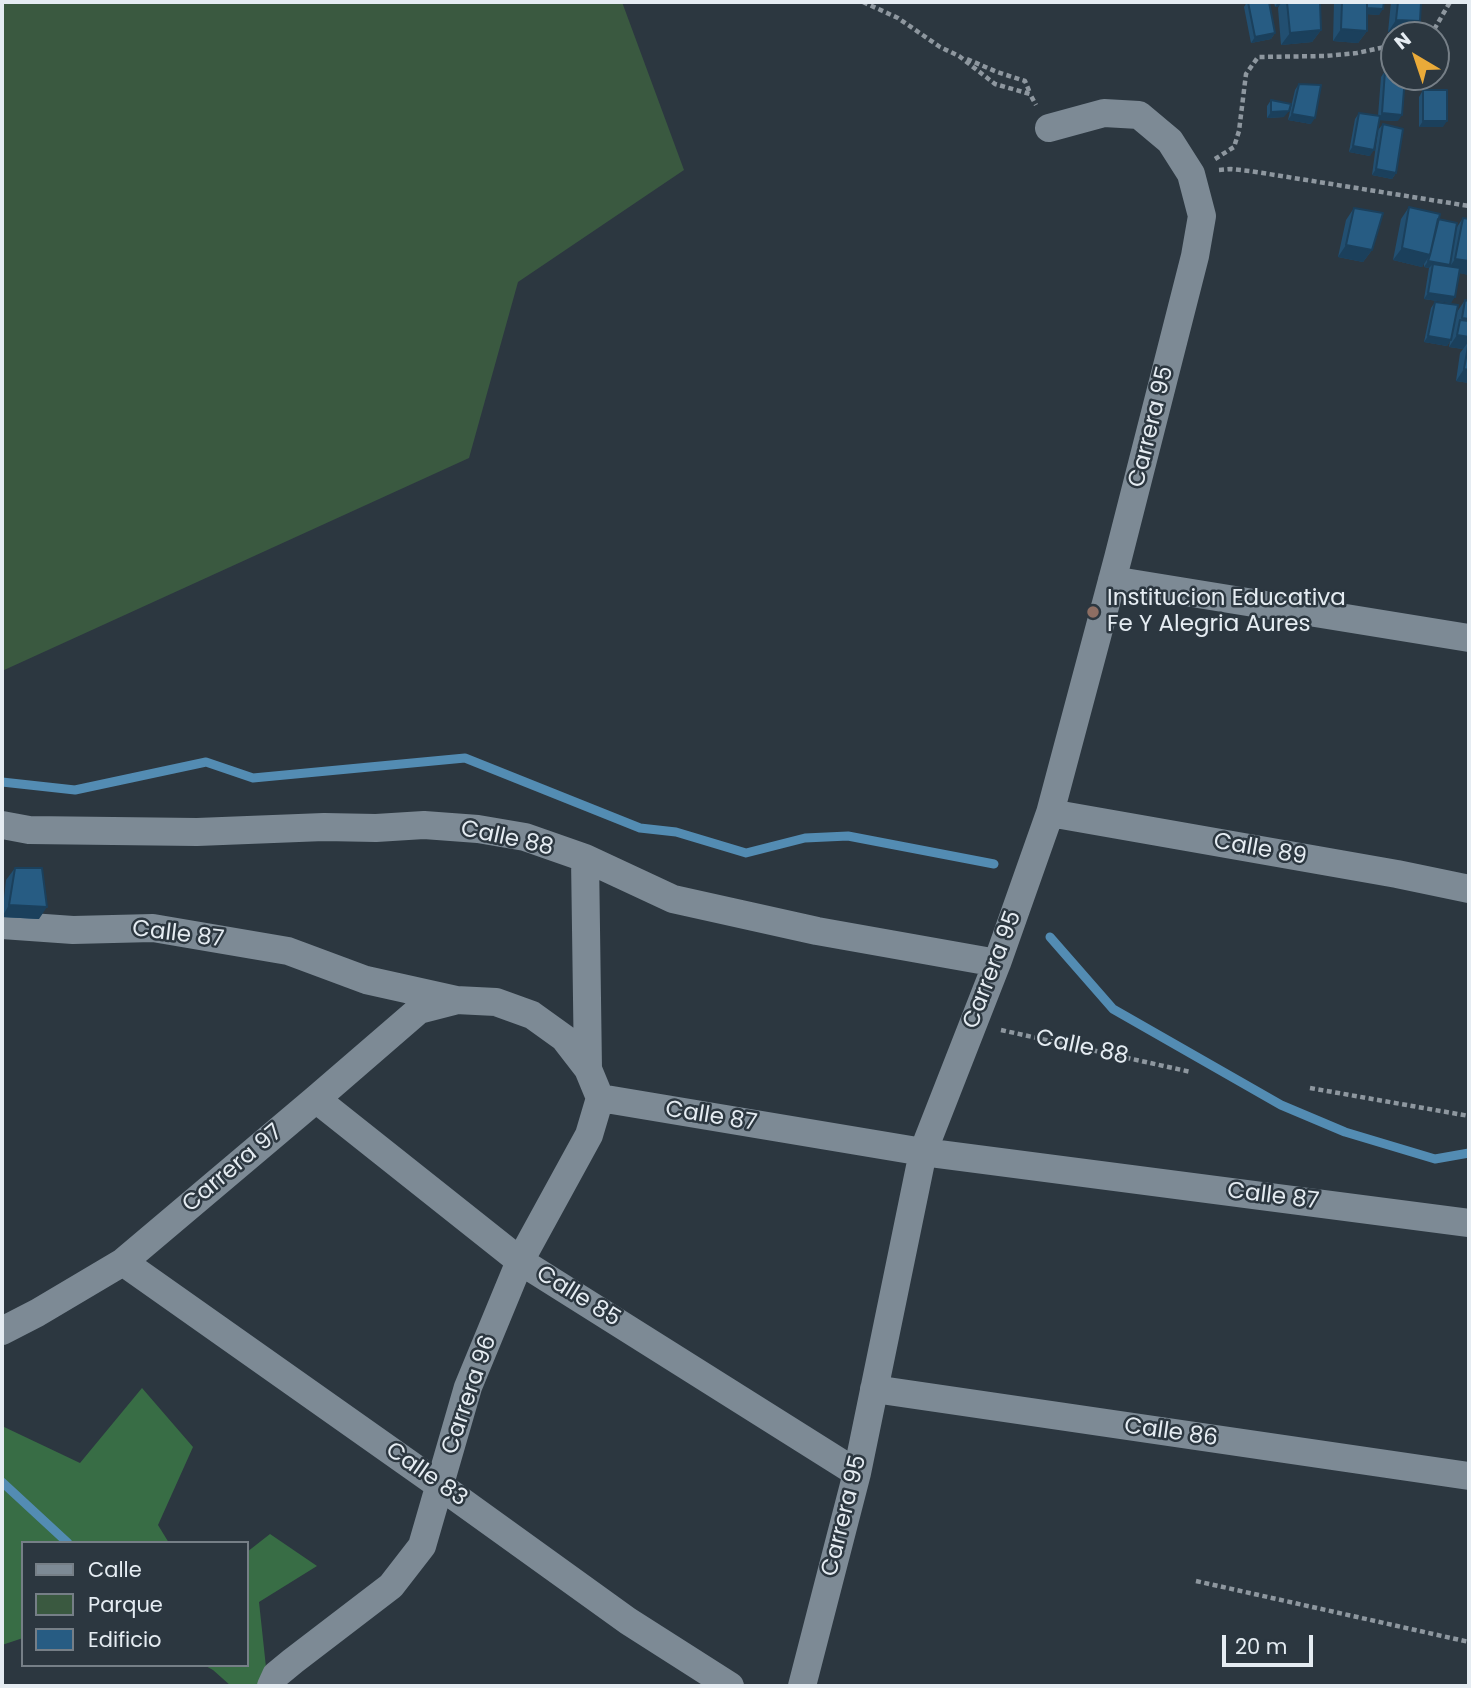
<!DOCTYPE html>
<style>
body{margin:0}
#map{position:relative;width:1471px;height:1688px;overflow:hidden;background:#2c3740;font-family:Poppins,sans-serif}
canvas{display:block}
.frame{position:absolute;inset:0;border:4px solid #e5ecf2;pointer-events:none}
.legend{position:absolute;left:21px;top:1541px;width:228px;height:126px;box-sizing:border-box;background:#2c3740;border:2px solid #767f87;margin:0;padding:9px 12px;list-style:none;font-size:21px;color:#e5ecf2}
.legend li{display:flex;align-items:center;gap:14px;height:35px}
.legend b{width:35px;border:2px solid #767f87}
.north{position:absolute;left:1380px;top:21px;width:70px;height:70px;box-sizing:border-box;background:#2c3740;border:2px solid #767f87;border-radius:50%;rotate:321deg;font-size:19px;font-weight:700;line-height:28px;text-align:center;color:#e5ecf2}
.north::after{content:'';display:block;margin:auto;width:24px;height:32px;background:#eaaa39;clip-path:polygon(50% 0,100% 100%,50% 72%,0 100%)}
.scale{position:absolute;left:1222px;top:1635px;width:91px;height:32px;box-sizing:border-box;border:4px solid #e5ecf2;border-top:0;padding-left:9px;font-size:21px;line-height:24px;white-space:nowrap;color:#e5ecf2;-webkit-text-stroke:5px #2c3740;paint-order:stroke}
</style>
<div id="map">
<canvas width="1471" height="1688"></canvas>
<div class="frame"></div>
<ul class="legend">
<li><b style="height:9px;background:#7d8a95"></b>Calle</li>
<li><b style="height:19px;background:#3a5940"></b>Parque</li>
<li><b style="height:19px;background:#275c83"></b>Edificio</li>
</ul>
<div class="north">N</div>
<div class="scale">20 m</div>
</div>
<script>
const g = document.querySelector('canvas').getContext('2d');
g.lineJoin = 'round';
function fill(path, color) {
  g.fillStyle = color;
  g.fill(path, 'evenodd');
}
function poly(rows) {
  const path = new Path2D();
  for (const r of rows) {
    path.moveTo(r[0], r[1]);
    for (let i = 2; i < r.length; i += 2) path.lineTo(r[i], r[i + 1]);
  }
  return path;
}
function trace(path, color, width, dash) {
  g.strokeStyle = color;
  g.lineWidth = width;
  g.lineCap = dash ? 'butt' : 'round';
  g.setLineDash(dash || []);
  g.stroke(path);
}
function label(font, color, halo, rows, align = 'center') {
  g.font = font + ' Poppins,sans-serif';
  g.lineWidth = 5;
  g.setLineDash([]);
  g.textBaseline = 'middle';
  g.strokeStyle = halo;
  g.fillStyle = color;
  for (const [text, x, y, turn = 0] of rows) {
    g.save();
    g.translate(x, y);
    g.rotate((+turn || 0) * Math.PI / 180);
    g.textAlign = isNaN(turn) ? turn : align;
    if (halo) g.strokeText(text, 0, 0);
    g.fillText(text, 0, 0);
    g.restore();
  }
}
fill(poly([
 [2,2,622,2,684,170,518,282,469,458,2,671]
]), '#3a5940');
fill(poly([
 [142,1388,193,1447,158,1525,169,1543,23,1543,23,1638,2,1645,2,1426,80,1463],
 [270,1534,317,1566,259,1602,268,1686,231,1686,213,1670,204,1665,247,1665,247,1552]
]), '#386d45');
trace(poly([
 [2,782,75,790,206,762,253,778,465,758,640,828,676,832,746,853,805,838,848,836,994,864],
 [1050,937,1113,1009,1281,1105,1345,1132,1435,1159,1469,1153],
 [2,1482,68,1543]
]), '#538cb3', 9);
trace(poly([
 [863,2,898,18,940,47,959,56,995,84,1030,94,1036,105],
 [1418,35,1435,28,1450,2],
 [967,59,997,72,1025,81,1030,93],
 [1215,159,1234,147,1239,131,1246,74,1258,57,1326,56,1357,53,1394,45],
 [1219,170,1231,169,1250,171,1469,206],
 [1001,1030,1191,1072],
 [1310,1088,1469,1116],
 [1196,1581,1469,1642]
]), '#8e979f', 4.5, [5, 3.5]);
trace(poly([
 [1112,580,1469,638],
 [1050,813,1397,874,1469,889],
 [2,825,29,830,197,832,324,827,376,828,424,825,478,829,525,837,585,858,673,899,817,931,997,963],
 [585,858,588,1069],
 [2,925,73,930,153,928,288,951,366,980,456,1000,496,1002,532,1015,564,1038,588,1069,600,1098],
 [600,1098,923,1152,1469,1223],
 [316,1099,520,1261,857,1473],
 [123,1262,439,1485,628,1621,730,1686],
 [2,1331,37,1313,123,1262,316,1099,419,1010,454,1001],
 [874,1389,1469,1476],
 [271,1686,276,1675,293,1661,391,1586,422,1546,468,1387,520,1261,589,1135,600,1098],
 [802,1686,857,1473,923,1152,997,963,1050,813,1118,558,1195,256,1202,216,1191,174,1170,141,1139,115,1104,113,1049,128]
]), '#7d8a95', 28);
fill(poly([
 [1247,2,1269,2,1275,33,1271,39,1251,43,1244,7],
 [1274,2,1320,2,1321,30,1312,42,1281,45,1278,8,1279,6,1275,7],
 [1334,2,1384,2,1379,15,1367,14,1367,31,1358,43,1333,41],
 [1391,2,1421,2,1420,21,1412,33,1388,32],
 [1385,71,1398,121,1379,120,1370,156,1349,152,1355,119,1359,113,1378,116,1381,77],
 [1299,84,1311,124,1288,120,1295,90],
 [1423,90,1443,127,1419,127,1419,97],
 [1271,100,1284,117,1267,118,1267,106],
 [1383,124,1396,173,1392,179,1372,175,1378,130],
 [1409,207,1457,227,1463,218,1469,219,1469,275,1460,273,1451,303,1424,299,1429,268,1424,267,1424,263,1422,267,1393,260,1401,219],
 [1354,208,1372,250,1363,262,1338,257,1346,220],
 [1465,300,1469,301,1469,383,1456,381,1460,353,1463,349,1449,347,1450,341,1447,346,1424,342,1431,308,1435,302,1457,312],
 [15,868,39,919,2,917,6,880]
]), '#224f71');
fill(poly([
 [1278,2,1282,2,1279,6,1275,7],
 [1367,8,1383,9,1379,15,1363,14],
 [1396,20,1420,21,1412,33,1388,32],
 [1341,29,1367,31,1358,43,1333,41],
 [1321,30,1312,42,1281,45,1290,33],
 [1275,33,1271,39,1251,43,1255,37],
 [1289,111,1284,117,1267,118,1271,112],
 [1382,113,1402,115,1398,121,1378,120],
 [1292,114,1315,118,1311,124,1288,120],
 [1423,121,1447,121,1443,127,1419,127],
 [1353,146,1374,150,1370,156,1349,152],
 [1376,169,1396,173,1392,179,1372,175],
 [1346,245,1372,250,1363,262,1338,257],
 [1402,248,1430,255,1422,267,1393,260],
 [1455,259,1469,261,1469,275,1447,271],
 [1428,261,1450,265,1446,271,1433,264,1429,268,1424,267],
 [1428,293,1455,297,1451,303,1424,299],
 [1457,335,1469,337,1469,350,1469,341,1463,349,1449,347],
 [1428,336,1451,340,1447,346,1424,342],
 [1464,369,1469,370,1469,383,1456,381],
 [9,905,47,907,39,919,2,917]
]), '#1b405c');
const building = poly([
 [1248,2,1269,2,1275,33,1255,37,1248,2],
 [1287,2,1320,2,1321,30,1290,33,1287,2],
 [1342,2,1367,2,1367,31,1341,29,1342,2],
 [1367,2,1384,2,1383,9,1367,8,1367,2],
 [1398,2,1421,2,1420,21,1396,20,1398,2],
 [1385,71,1394,72,1394,77,1405,77,1402,115,1382,113,1385,71],
 [1299,84,1321,85,1315,118,1292,114,1299,84],
 [1423,90,1447,90,1447,121,1423,121,1423,90],
 [1271,100,1291,104,1289,111,1271,112,1271,100],
 [1359,113,1380,116,1374,150,1353,146,1359,113],
 [1383,124,1403,129,1396,173,1376,169,1383,124],
 [1409,207,1440,214,1430,255,1402,248,1409,207],
 [1354,208,1383,213,1372,250,1346,245,1354,208],
 [1463,218,1469,219,1469,261,1455,259,1463,218],
 [1438,219,1457,223,1450,265,1428,261,1430,255,1438,219],
 [1433,264,1460,268,1455,297,1428,293,1433,264],
 [1465,300,1469,301,1469,319,1462,318,1465,300],
 [1435,302,1458,305,1451,340,1428,336,1435,302],
 [1460,320,1469,321,1469,337,1457,335,1460,320],
 [1469,341,1469,370,1464,369,1469,341],
 [15,868,42,868,47,907,9,905,15,868]
]);
fill(building, '#275c83');
trace(building, '#1b405c', 2);
for (const [x, y, r, color] of [
 [1093,612,7,"#8d6e63"]
]) {
  const dot = new Path2D();
  dot.arc(x, y, r, 0, 2 * Math.PI);
  g.fillStyle = color;
  g.fill(dot);
  trace(dot, '#2c3740', 2.5);
}
label('23px', '#e5ecf2', '#2c3740', [
 ["Carrera 95",1152,427,-76],
 ["Calle 88",507,839,12],
 ["Calle 89",1260,850,10],
 ["Calle 87",178,935,7],
 ["Carrera 95",993,970,-69],
 ["Calle 88",1082,1048,12],
 ["Calle 87",711,1117,9],
 ["Carrera 97",233,1169,-40],
 ["Calle 87",1273,1197,7],
 ["Calle 85",578,1297,32],
 ["Carrera 96",470,1395,-71],
 ["Calle 86",1171,1433,8],
 ["Calle 83",426,1475,35],
 ["Carrera 95",845,1516,-76]
]);
label('23px', '#e5ecf2', '#2c3740', [
 ["Institucion Educativa",1107,599],
 ["Fe Y Alegria Aures",1107,625]
], 'left');
</script>
